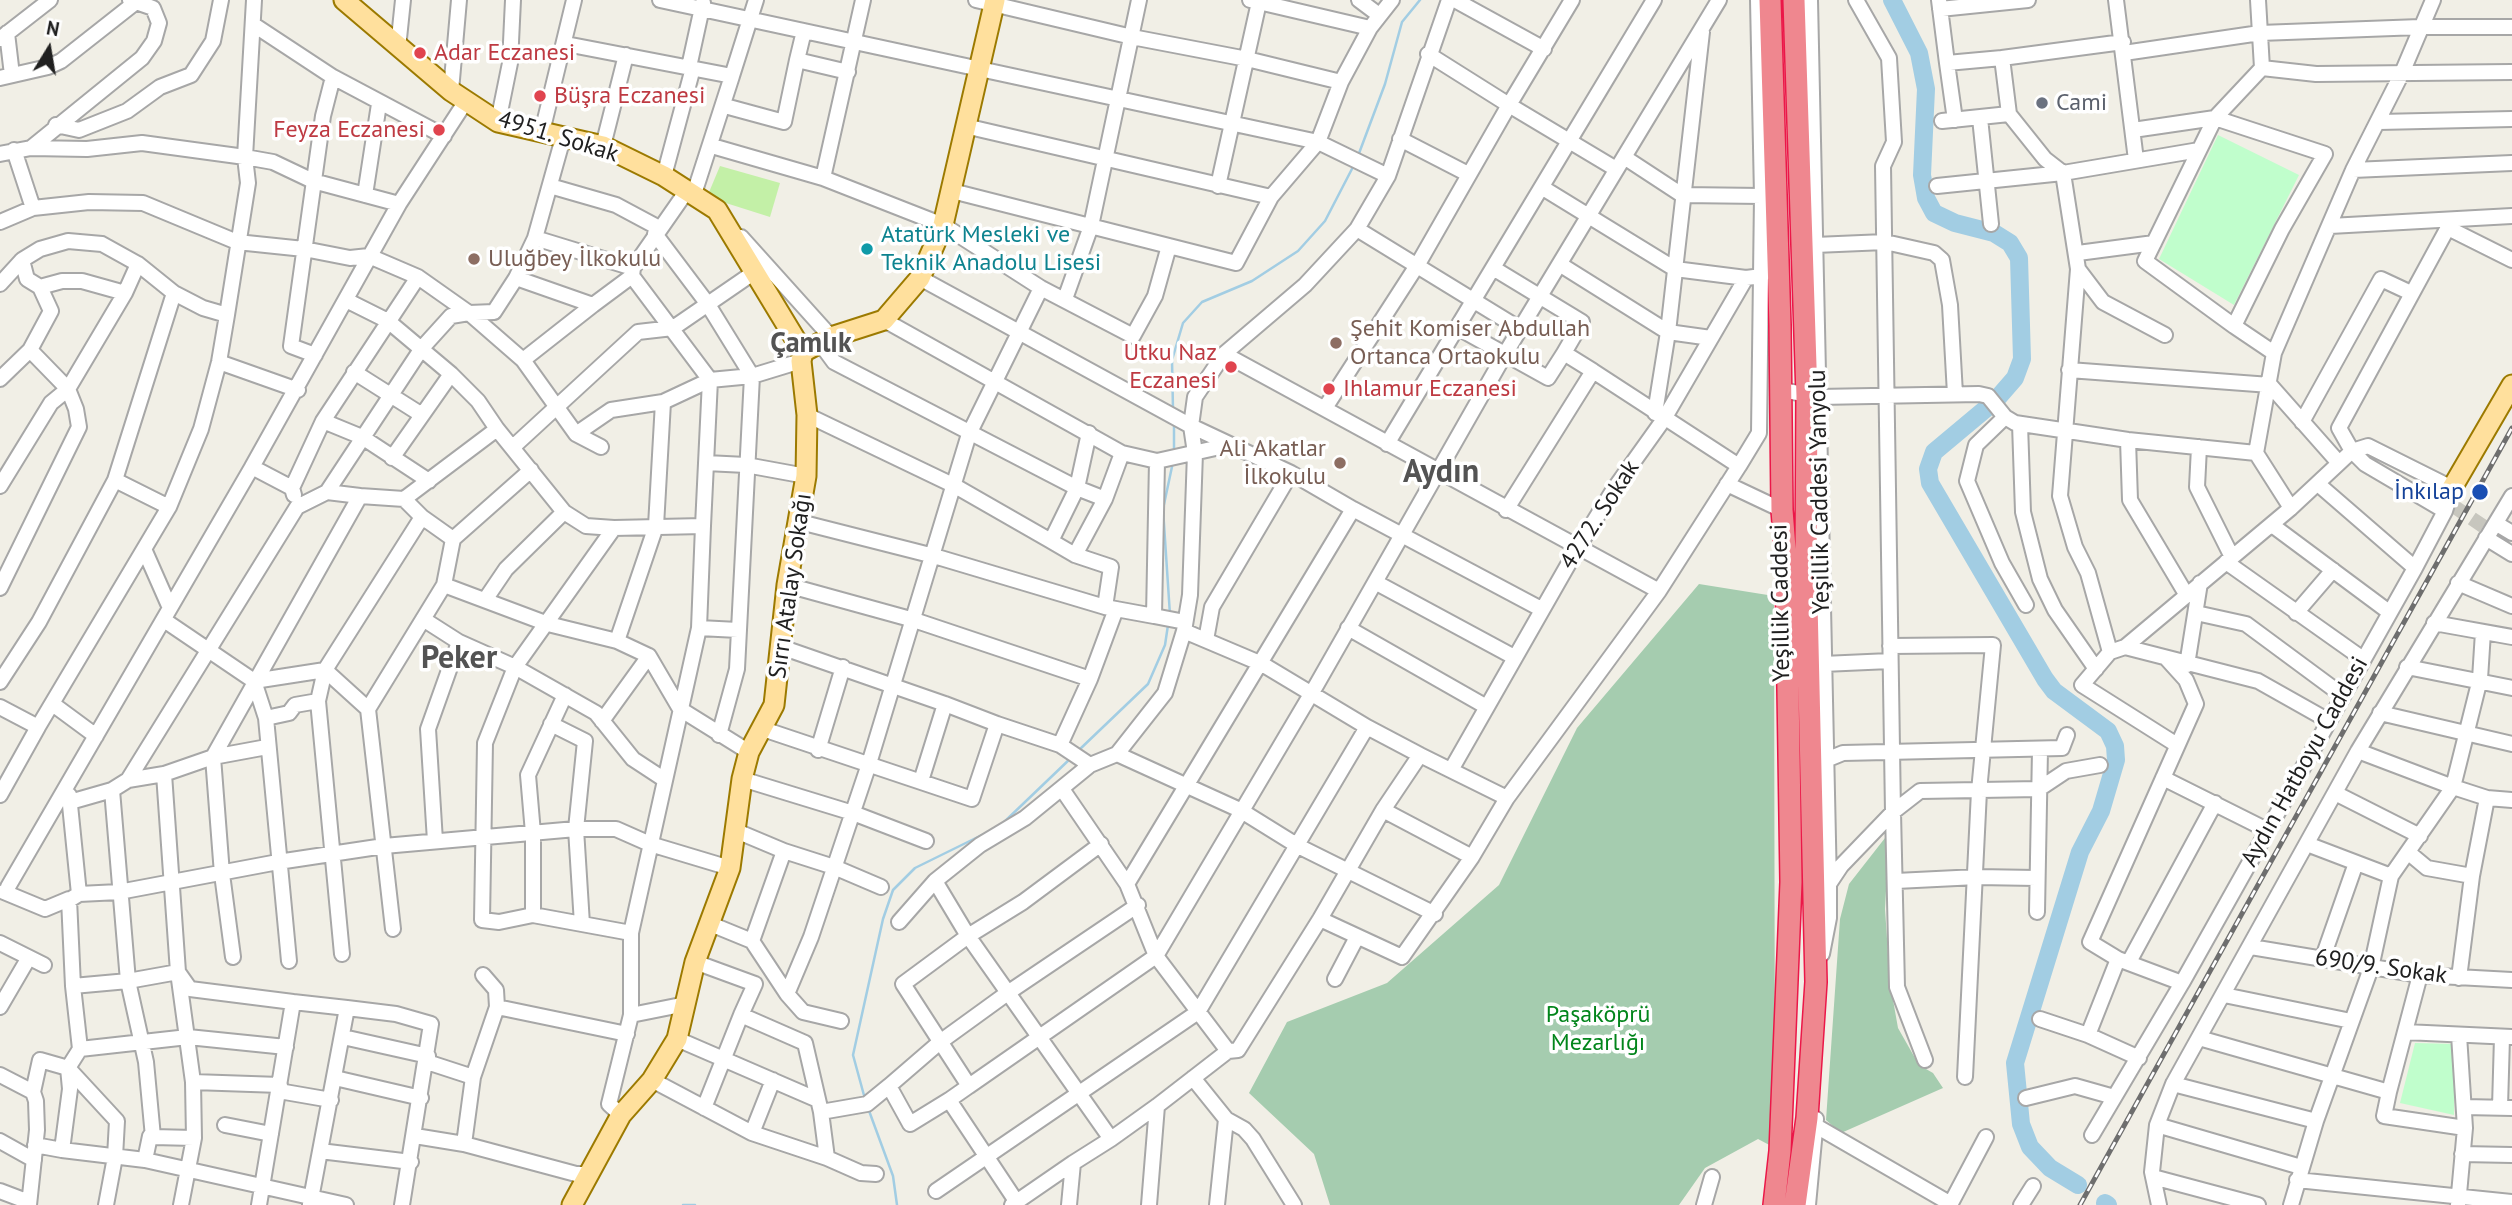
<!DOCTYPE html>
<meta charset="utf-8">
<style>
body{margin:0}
#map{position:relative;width:2512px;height:1205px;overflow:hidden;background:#f1efe6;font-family:"PT Sans",sans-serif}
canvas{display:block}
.north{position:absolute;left:14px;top:14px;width:70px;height:70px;-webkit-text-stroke:5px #fff;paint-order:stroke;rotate:11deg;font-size:19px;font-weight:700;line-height:28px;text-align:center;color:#202020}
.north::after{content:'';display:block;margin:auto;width:24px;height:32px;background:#202020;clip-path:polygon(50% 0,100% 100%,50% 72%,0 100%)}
</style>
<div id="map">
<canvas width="2512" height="1205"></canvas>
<div class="north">N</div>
</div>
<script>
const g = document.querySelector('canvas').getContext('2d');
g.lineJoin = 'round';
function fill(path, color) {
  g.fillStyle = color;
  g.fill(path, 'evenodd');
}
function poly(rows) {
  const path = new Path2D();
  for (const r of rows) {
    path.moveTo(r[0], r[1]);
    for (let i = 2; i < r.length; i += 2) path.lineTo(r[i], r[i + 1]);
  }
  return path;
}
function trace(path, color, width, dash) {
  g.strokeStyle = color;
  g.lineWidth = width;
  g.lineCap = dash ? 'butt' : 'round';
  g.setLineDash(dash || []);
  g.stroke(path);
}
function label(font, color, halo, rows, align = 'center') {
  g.font = font + ' "PT Sans",sans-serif';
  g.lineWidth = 7;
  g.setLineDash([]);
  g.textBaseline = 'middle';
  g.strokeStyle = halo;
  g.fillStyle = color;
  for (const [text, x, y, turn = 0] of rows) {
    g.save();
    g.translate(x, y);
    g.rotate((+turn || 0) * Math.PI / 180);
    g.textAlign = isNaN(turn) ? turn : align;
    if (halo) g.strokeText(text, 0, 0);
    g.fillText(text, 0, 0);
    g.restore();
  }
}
fill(poly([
 [720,166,780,183,770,217,707,197]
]), '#c3f0a7');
fill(poly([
 [1699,584,1774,596,1775,1148,1758,1139,1705,1168,1679,1205,1330,1205,1314,1154,1249,1093,1287,1022,1387,983,1499,885,1577,728],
 [1885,838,1888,855,1885,909,1890,983,1898,1028,1919,1065,1933,1073,1943,1088,1841,1133,1826,1120,1840,919,1849,884]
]), '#a5ccaf');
fill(poly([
 [2218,135,2299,175,2234,305,2159,259],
 [2415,1043,2455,1044,2454,1115,2400,1103]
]), '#c0fecc');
trace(poly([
 [1358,156,1385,84,1402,22,1420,0],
 [1173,410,1172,360,1183,323,1202,302,1252,281,1298,251,1325,221,1354,165],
 [1174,424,1174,452],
 [1170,615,1163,509,1173,462],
 [1079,750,1148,684,1165,645,1168,625],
 [1001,825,1072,757],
 [865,1099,853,1055,883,919,893,890,915,868,986,833],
 [868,1108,893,1176,897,1205],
 [683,1205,695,1205]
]), '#a2cde3', 2.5);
trace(poly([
 [1892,0,1919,53,1926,89,1922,175,1926,198,1934,213,1955,223,1994,233,2010,243,2019,258,2022,359,2015,378,1995,401,1934,452,1928,469,1930,483,2045,679,2054,691,2108,731,2115,746,2116,760,2101,811,2080,852,2015,1063,2021,1124,2030,1147,2050,1168,2078,1185],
 [2105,1203,2108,1205]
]), '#a2cde3', 18);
trace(poly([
 [2437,495,2508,543]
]), '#c7c6be', 14, [14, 7]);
const minor = poly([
 [660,0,1318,142,1388,176],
 [976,0,1132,37,1247,59,1341,82],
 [1250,0,1370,28],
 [1359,0,1379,15],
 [1455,0,1544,49],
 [1572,0,1509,105,1616,169],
 [1810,0,1829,884,1829,918,1822,954],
 [1939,0,1947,63,2002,58,2009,114,2045,159,2063,173,2078,269,2060,496,2075,547,2088,573,2110,652],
 [2116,0,2136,160],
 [1940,9,2028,0],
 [254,25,333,77],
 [804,31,797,60,848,72],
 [7,33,12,75],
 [0,39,50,0],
 [566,44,732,76,756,0],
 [398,48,403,0],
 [2124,53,2260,33,2420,27,2512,27],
 [2002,58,2123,42],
 [1947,63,1955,120],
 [689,67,703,3],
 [2262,68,2316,74,2512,72],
 [0,78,48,67,61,61,136,2],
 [451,91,459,0],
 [725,106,784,122,797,60],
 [1980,118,1991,224],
 [1942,121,2009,114],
 [498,122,510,63,513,0],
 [2379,122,2512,119],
 [56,125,79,130,127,111,160,87,191,75,213,41,221,0],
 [965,126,1271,197],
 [2133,130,2215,118,2325,154,2282,229,2234,326,2145,261,2215,118,2262,68,2258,0],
 [542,132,574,0],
 [1400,139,1468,174],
 [603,146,626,55],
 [712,146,823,178,943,225,1041,288,1133,336,1155,296,1169,246],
 [31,148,87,149,142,143,245,157,273,162,313,181,399,204],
 [14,150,33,208],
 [0,154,31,148,142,58,154,41,159,23,153,8,130,0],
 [1624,157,1682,195,1762,196],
 [2353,170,2512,163],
 [664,176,693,68],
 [823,178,863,0],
 [550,186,616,205,659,228],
 [1218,186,1259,2],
 [1937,186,2063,173,2199,150],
 [1543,188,1675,269,1746,278],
 [952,191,1236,263,1271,197,1318,142,1341,82,1370,28,1392,0],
 [365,195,379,104],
 [693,197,732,76],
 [0,222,33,208,89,202,143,203,237,242,304,249,350,258,369,256,418,277,469,313,494,312,516,278,535,238,563,138],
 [2330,226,2512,216],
 [2448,228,2512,260],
 [1357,229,1520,329],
 [655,234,707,303,752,376,737,669,719,735],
 [741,237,831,337],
 [535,238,633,268],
 [1815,245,1885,242,1934,253,1942,260,1950,305,1955,394],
 [2078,253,2154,243],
 [22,260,40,249,68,241,102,244,138,264],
 [1561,265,1668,332,1711,338],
 [1493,268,1582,322,1564,353,1593,371,1506,510],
 [2078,269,2103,302,2165,335],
 [516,278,593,305,632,276],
 [920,278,1191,426,1291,473,1353,509],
 [0,284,22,260,27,279,40,287,62,281,82,281,125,293,138,264,174,293,203,308,227,315,248,183,245,157,254,0],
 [1065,299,1091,226,1139,0],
 [346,300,388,321,451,374,478,401,497,429,564,512,586,526,614,528,703,526,710,380,632,276,633,268,686,192],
 [884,320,1122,453,1157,461],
 [2234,326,2274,353],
 [1458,328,1548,378,1564,353],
 [820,343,834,362,1077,488,1051,541,1075,555,1111,567,1105,607],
 [1224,354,1305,285,1357,229,1388,176,1449,0],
 [315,355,291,346,323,116,333,77,444,136],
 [523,360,593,305],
 [219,362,298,390],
 [2069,370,2270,385,2339,463],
 [1593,371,1739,466,1659,591],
 [354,372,422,415],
 [0,379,30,350],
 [1782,390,1819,397,1979,394,1988,396,2005,417,2015,423,2128,440,2256,453,2291,508,2352,451,2368,446,2452,488,2445,511,2415,568,2182,983,2092,1135],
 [1325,408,1418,264,1509,105,1428,54],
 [1655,413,1668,332,1702,32],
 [807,415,955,486,1051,541],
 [2005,417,1976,445,1967,481,2002,563,2026,605],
 [323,421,362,437,429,481],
 [2302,422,2381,279,2411,293],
 [2020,424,2023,512,2040,579,2055,610,2096,669],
 [1089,433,1077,488,1105,499],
 [576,434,611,410,663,402],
 [2128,440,2130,500,2186,594],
 [1387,444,1654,0],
 [513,447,638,332,673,328,756,271],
 [2199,447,2197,487,2232,557],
 [2256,453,2274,353,2353,170,2402,73,2433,0],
 [392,458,451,374],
 [706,463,746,465,806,476],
 [1739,466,1759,433,1762,196,1758,0],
 [115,480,169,507],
 [1727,484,1782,510],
 [2318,484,2415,568],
 [0,486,51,403,68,389,125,293],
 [292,488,252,467,399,204,466,101],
 [327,492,360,496],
 [294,495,292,488,323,421,418,277],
 [404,499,497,429],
 [2445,511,2365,464,2352,451,2339,428,2452,220],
 [800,522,934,556,1105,607,1154,616,1157,461,1229,445],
 [2497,524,2512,533],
 [2272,525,2389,612],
 [614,528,515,667,485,743,482,920,499,922,533,915,631,933,699,628,703,526],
 [2486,538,2512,554],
 [453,539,531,470],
 [144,549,170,608],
 [1075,555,1105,499,1122,453],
 [2226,562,2363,659],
 [1375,582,1514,657],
 [2458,583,2512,606],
 [444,585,548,624,617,641,649,656,680,709,749,752],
 [787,585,914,620,1090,679,1060,745],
 [0,588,79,427,76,409,68,389,30,350,51,311,40,287],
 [485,600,506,569,564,512],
 [2196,613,2246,624,2342,695],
 [2296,613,2333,570],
 [1154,616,1185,622],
 [423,619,459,642,515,667,596,713,633,759,665,780],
 [164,620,254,681],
 [2434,623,2512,637],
 [699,628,738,630],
 [1348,628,1485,706],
 [1184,631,1262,664,1367,727],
 [1206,640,1212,607,1291,473],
 [617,641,656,526,663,402,710,380,752,376,801,361],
 [1890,646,1993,645,1979,791,1965,1077],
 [781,647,945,704],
 [2125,647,2258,681,2329,721],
 [2167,659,2186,680,2196,704,2090,942,2118,959,2182,983],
 [1823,664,1890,661],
 [2187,665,2200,583],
 [2407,667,2512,688],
 [1090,679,1116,609],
 [0,682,39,622,115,480,174,293],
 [54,705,96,736],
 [0,707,38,727,0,795],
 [2380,713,2512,744],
 [266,718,289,713,295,705,318,701],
 [602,721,649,656],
 [551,724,585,741,576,829,582,924],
 [38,727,169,507,201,429,219,362,227,315],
 [763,729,972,799,997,724,1060,745,1090,765],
 [2177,745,2082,685,2110,652,2125,647,2291,508],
 [818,750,843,667],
 [2358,751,2453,787,2487,798,2512,800],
 [1117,754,1240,810,1298,846,1435,914],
 [1826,760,1843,753,2062,748,2067,735],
 [1451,770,1577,549,1614,489,1664,419,1746,278,1762,276],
 [164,774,213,757,360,496,404,499,422,517,453,539,444,585,368,709,393,929],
 [2163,778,2267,830],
 [742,779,853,813,926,841],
 [128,780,164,774,178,972,193,1082,194,1138,181,1205],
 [921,781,945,704,997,724],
 [1062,789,1127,884,1156,956,1228,1051],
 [112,790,128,981,146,1062,153,1137,150,1136,145,1160],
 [2335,793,2420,836],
 [69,795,79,894,71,899],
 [70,802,112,790,128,780,297,507,327,492,422,348,451,316,469,313,523,360,576,434,601,447],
 [1383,810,1472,857],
 [734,830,784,851],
 [435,841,428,729,459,642],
 [2307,844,2391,876],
 [2409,853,2427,868,2472,876],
 [1896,881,1977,877,2036,878],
 [1127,884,1353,509,1541,609],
 [1829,884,1841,866,1893,812,1883,166,1894,142,1889,58,1856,0],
 [8,887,252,467],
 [4,892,45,909,69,899,73,986],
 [79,894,119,892,278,862,384,846,576,829,616,829,650,844,730,868],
 [2037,912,2040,750],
 [533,915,533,833,528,775,565,695],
 [1320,919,1402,957,1472,857,1507,798],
 [899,922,935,881],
 [708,923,752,941,787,994,811,937,868,767,969,434,1041,288],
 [752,941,784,851,834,867,881,887],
 [0,943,44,965],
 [2251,947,2420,975,2512,980],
 [342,954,318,701,325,670,368,709],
 [233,957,222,874,213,757,267,747],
 [2322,960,2356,863],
 [289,961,266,718,254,681,325,670,422,517],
 [2129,962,2215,803],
 [2459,978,2472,876,2487,798],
 [1335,979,1357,937],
 [787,994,803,1012,841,1021],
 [2224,995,2351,1021],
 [293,1002,347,1008,310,1204],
 [0,1007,28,959],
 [497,1007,627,1034],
 [347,1008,396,1014,431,1024,402,1205],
 [631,1015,686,1004],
 [2040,1019,2088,1035,2139,1058],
 [2405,1032,2512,1037],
 [2088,1035,2118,959],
 [343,1037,428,1056],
 [2199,1038,2389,1092,2384,1116,2465,1128],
 [677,1039,818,1100],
 [80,1049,188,1037,286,1047],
 [1925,1060,1897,987,1893,812,1920,791,2039,789,2066,771,2100,765],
 [427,1062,473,1077],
 [0,1075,33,1092,36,1101,37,1130,29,1205],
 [335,1078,421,1098],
 [1193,1078,1226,1119,1217,1205],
 [652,1080,752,1133,827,1158,821,1112,805,1043,741,1015,755,984,695,962],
 [193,1082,280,1085],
 [2173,1084,2316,1121],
 [969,1086,1156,956,1317,684,1505,354,1719,0],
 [279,1091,331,1100],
 [33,1092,40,1060,68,1068,117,1121,115,1157,106,1205],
 [2389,1092,2420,975],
 [2026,1098,2075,1086,2114,1097],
 [949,1100,910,1124,889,1086,940,1042,1009,992,1138,905],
 [2464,1107,2512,1108],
 [2500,1107,2502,1037],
 [704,1108,741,1015],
 [821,1112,867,1104,889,1086],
 [621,1115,609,1104,631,1015,631,933],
 [1226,1119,1244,1129,1253,1139,1294,1205],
 [225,1125,271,1134],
 [2157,1125,2301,1167],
 [1816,1126,1951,1204],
 [752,1133,773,1080],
 [415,1136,464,1144,576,1174,588,1174],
 [153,1137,194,1138],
 [0,1141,34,1160],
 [464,1144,473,1077,497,1007,496,990,483,975],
 [35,1145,62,1150,70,1089,68,1068,80,1049,73,986,128,981,178,972,190,989,293,1002,259,1205],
 [62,1150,145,1160,346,1205],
 [320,1151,411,1162],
 [2462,1154,2512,1155],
 [827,1158,861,1173,876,1174],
 [2153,1177,2258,1205],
 [2297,1180,2512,1202],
 [0,1191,29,1202],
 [936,1191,1198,1012,1367,727,1420,755],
 [1016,1201,949,1100,969,1086,903,984,968,936,1023,902,1101,844],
 [1012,1205,1073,1163],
 [1069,1205,1073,1163,1111,1139,1157,1106,1228,1051,1238,1050,1320,919,1383,810,1420,755,1507,798,1659,591,1224,354,1195,397,1191,426,1195,453,1190,595,1184,631,1165,693,1117,754,1090,765,1025,818,980,845,935,881,968,936,1111,1139],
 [1149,1205,1157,1106],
 [1704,1205,1712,1177],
 [1808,1205,1816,1119],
 [1950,1205,1986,1137],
 [2021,1205,2033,1186],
 [2159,1205,2152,1172,2157,1125,2173,1084,2358,751,2512,496],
 [2291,1205,2316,1121,2371,968,2391,876,2453,787,2480,679,2483,632],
 [2458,1205,2465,1128,2459,1035]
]);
const major = poly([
 [344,0,451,91,498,122,603,146,664,176,717,210,803,352],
 [2452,488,2512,385],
 [572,1205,621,1115,652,1080,677,1039,695,962,730,868,742,779,749,752,774,705,787,585,806,476,807,415,801,361,803,352,831,337,884,320,920,278,943,225,995,0]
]);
const highway = poly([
 [1770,0,1780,325,1782,510,1786,561,1791,882,1780,1151,1774,1205],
 [1794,0,1807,396,1806,561,1816,982,1807,1118,1795,1205]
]);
trace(minor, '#a7a7a7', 18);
trace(major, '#9c7a00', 23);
trace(highway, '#eb1748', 24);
trace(minor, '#fff', 14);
trace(major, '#ffe09d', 19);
trace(highway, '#ef878f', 21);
const rail = poly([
 [2080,1205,2512,428]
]);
trace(rail, '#6e6e6e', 5);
trace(rail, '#fff', 2.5, [8]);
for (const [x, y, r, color] of [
 [420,53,7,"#e0444e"],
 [540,96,7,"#e0444e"],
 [2042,103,7,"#6b7280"],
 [439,130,7,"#e0444e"],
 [867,249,7,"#0f9aa8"],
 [474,259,7,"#8d6e63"],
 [1336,343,7,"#8d6e63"],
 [1231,367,7,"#e0444e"],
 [1329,389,7,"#e0444e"],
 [1340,463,7,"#8d6e63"],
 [2480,492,9,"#1a4fb4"]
]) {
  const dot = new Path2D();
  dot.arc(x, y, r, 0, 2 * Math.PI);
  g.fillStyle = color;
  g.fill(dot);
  trace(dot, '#fff', 2.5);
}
label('24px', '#be3a42', '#fff', [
 ["Adar Eczanesi",434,53],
 ["Büşra Eczanesi",554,96],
 ["Feyza Eczanesi",425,130,"right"],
 ["Utku Naz",1217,353,"right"],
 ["Eczanesi",1217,381,"right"],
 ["Ihlamur Eczanesi",1343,389]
], 'left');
label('24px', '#5b616d', '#fff', [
 ["Cami",2056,103]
], 'left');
label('24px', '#202020', '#fff', [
 ["4951. Sokak",558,137,17],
 ["Yeşillik Caddesi Yanyolu",1820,492,-91],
 ["4272. Sokak",1600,515,-57],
 ["Sırrı Atalay Sokağı",791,586,-82],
 ["Yeşillik Caddesi",1781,603,-91],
 ["Aydın Hatboyu Caddesi",2305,762,-61],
 ["690/9. Sokak",2381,967,8]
]);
label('24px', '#0d838f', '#fff', [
 ["Atatürk Mesleki ve",881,235],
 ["Teknik Anadolu Lisesi",881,263]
], 'left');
label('24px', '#785e54', '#fff', [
 ["Uluğbey İlkokulu",488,259],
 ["Şehit Komiser Abdullah",1350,329],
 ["Ortanca Ortaokulu",1350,357],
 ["Ali Akatlar",1326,449,"right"],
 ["İlkokulu",1326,477,"right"]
], 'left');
label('24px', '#164399', '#fff', [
 ["İnkılap",2464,492]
], 'right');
label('24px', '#02851b', '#fff', [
 ["Paşaköprü",1598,1015],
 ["Mezarlığı",1598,1043]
]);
label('bold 28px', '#535353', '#fff', [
 ["Çamlık",811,344]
]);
label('bold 32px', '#535353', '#fff', [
 ["Aydın",1441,473],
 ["Peker",459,659]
]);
</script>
